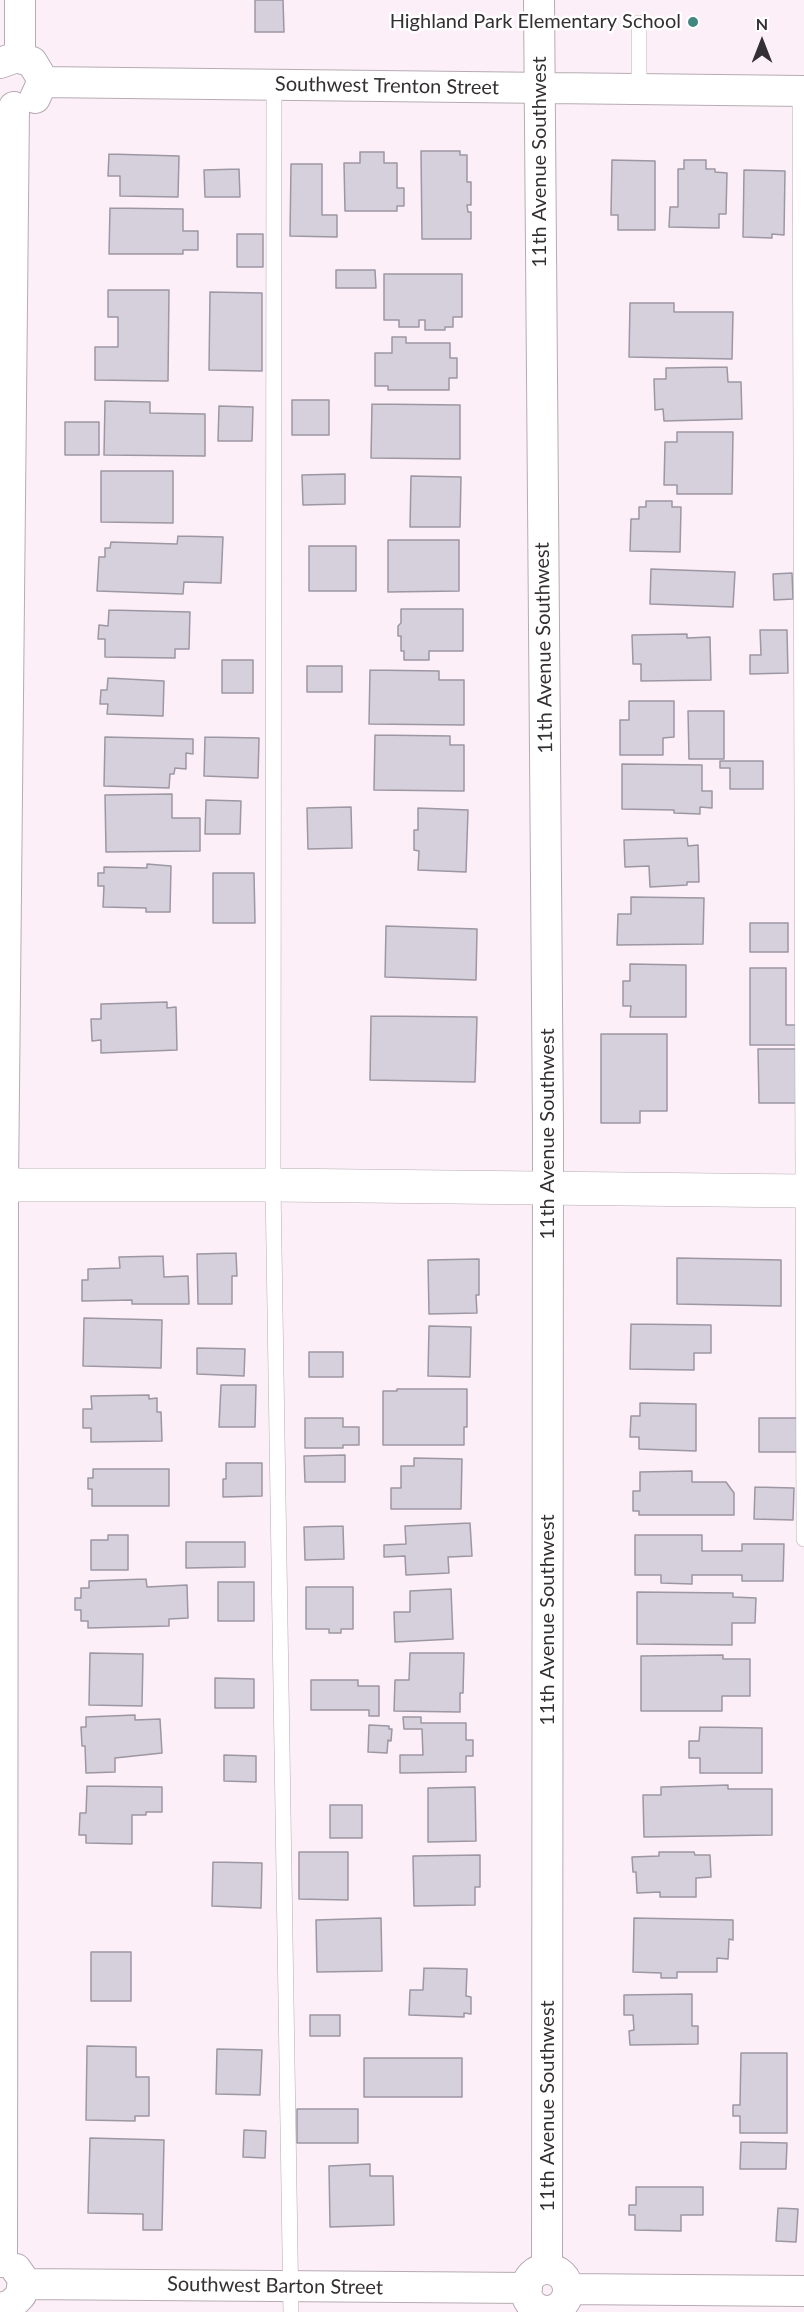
<!DOCTYPE html>
<style>
body{margin:0}
#map{position:relative;width:804px;height:2312px;overflow:hidden;background:#fceff8;font-family:Lato,sans-serif}
canvas{display:block}
.north{position:absolute;left:732px;top:12px;width:60px;height:60px;-webkit-text-stroke:4px #fff;paint-order:stroke;rotate:0deg;font-size:16px;font-weight:700;line-height:24px;text-align:center;color:#332f32}
.north::after{content:'';display:block;margin:auto;width:21px;height:27px;background:#332f32;clip-path:polygon(50% 0,100% 100%,50% 72%,0 100%)}
</style>
<div id="map">
<canvas width="804" height="2312"></canvas>
<div class="north">N</div>
</div>
<script>
const g = document.querySelector('canvas').getContext('2d');
g.lineJoin = 'round';
function fill(path, color) {
  g.fillStyle = color;
  g.fill(path, 'evenodd');
}
function poly(rows) {
  const path = new Path2D();
  for (const r of rows) {
    if (r.length === 3) {
      path.moveTo(r[0] + r[2], r[1]);
      path.arc(r[0], r[1], r[2], 0, 2 * Math.PI);
      continue;
    }
    path.moveTo(r[0], r[1]);
    for (let i = 2; i < r.length; i += 2) path.lineTo(r[i], r[i + 1]);
  }
  return path;
}
function trace(path, color, width, dash) {
  g.strokeStyle = color;
  g.lineWidth = width;
  g.lineCap = dash ? 'butt' : 'round';
  g.setLineDash(dash || []);
  g.stroke(path);
}
function label(font, color, halo, rows, align = 'center') {
  g.font = font + ' Lato,sans-serif';
  g.lineWidth = 5;
  g.setLineDash([]);
  g.textBaseline = 'middle';
  g.strokeStyle = halo;
  g.fillStyle = color;
  for (const [text, x, y, turn = 0] of rows) {
    g.save();
    g.translate(x, y);
    g.rotate((+turn || 0) * Math.PI / 180);
    g.textAlign = isNaN(turn) ? turn : align;
    if (halo) g.strokeText(text, 0, 0);
    g.fillText(text, 0, 0);
    g.restore();
  }
}
const building = poly([
 [255,0,283,0,284,32,255,32,255,0],
 [421,151,460,151,460,155,467,155,467,182,471,182,471,205,467,205,468,212,471,212,471,239,422,239,421,151],
 [360,152,384,152,384,163,397,163,397,188,404,188,404,206,397,206,397,211,345,211,344,163,360,163,360,152],
 [109,154,179,156,178,197,120,196,120,176,108,176,109,154],
 [612,160,655,161,655,230,618,230,618,215,611,215,612,160],
 [684,160,706,160,706,169,715,169,715,172,727,173,726,214,719,214,719,228,669,227,670,207,678,207,678,169,684,169,684,160],
 [291,164,322,164,322,215,337,215,337,237,290,236,291,164],
 [239,169,240,197,205,197,204,170,239,169],
 [744,170,785,171,784,235,772,234,772,238,743,237,744,170],
 [110,208,183,209,183,231,198,231,198,250,183,250,183,254,109,254,110,208],
 [237,234,263,234,263,267,237,267,237,234],
 [336,270,375,270,376,288,336,288,336,270],
 [384,274,462,274,462,317,453,317,453,327,445,327,445,330,425,330,425,320,419,320,419,327,399,327,399,320,384,320,384,274],
 [108,290,169,290,168,381,95,380,95,347,118,347,118,317,108,317,108,290],
 [210,292,262,293,262,371,209,370,210,292],
 [630,303,674,303,674,312,733,312,732,359,629,357,630,303],
 [392,337,406,337,406,343,450,343,450,358,457,358,457,378,449,378,449,390,388,390,388,386,375,386,375,353,392,353,392,337],
 [727,367,728,382,741,382,742,419,664,421,663,409,655,410,654,379,666,379,666,368,727,367],
 [292,400,329,400,329,435,292,435,292,400],
 [105,401,150,402,150,413,205,414,205,456,104,455,105,401],
 [372,404,460,405,460,459,371,458,372,404],
 [219,406,253,407,252,441,218,441,219,406],
 [65,422,99,422,99,455,65,455,65,422],
 [677,432,733,432,732,494,677,494,677,485,664,485,665,442,677,442,677,432],
 [101,471,173,471,173,523,101,522,101,471],
 [345,474,345,504,303,505,302,475,345,474],
 [411,476,461,477,460,527,410,527,411,476],
 [646,501,672,501,672,507,681,507,680,552,630,551,631,519,639,519,639,507,646,507,646,501],
 [178,536,223,537,221,583,184,582,183,594,97,591,99,557,105,557,105,548,110,548,111,542,177,544,178,536],
 [388,540,459,540,459,591,388,592,388,540],
 [309,546,356,546,356,591,309,591,309,546],
 [651,569,735,572,733,607,650,604,651,569],
 [792,573,793,599,774,600,773,574,792,573],
 [401,609,463,609,463,651,429,651,429,660,404,660,404,651,401,651,401,636,398,636,398,626,401,623,401,609],
 [109,610,190,612,189,649,175,649,175,658,105,657,105,639,98,639,99,625,108,626,109,610],
 [760,630,787,630,788,673,750,674,750,655,761,655,760,630],
 [687,634,687,638,710,637,711,680,641,681,641,664,633,664,632,635,687,634],
 [222,660,253,660,253,693,222,693,222,660],
 [307,666,342,666,342,692,307,692,307,666],
 [370,670,439,671,439,680,464,680,464,725,369,724,370,670],
 [108,678,164,681,163,716,107,714,108,704,100,704,101,690,107,690,108,678],
 [629,701,674,701,674,737,663,738,663,755,620,755,620,720,629,720,629,701],
 [688,711,724,711,724,759,689,759,688,711],
 [375,735,450,736,450,745,464,745,464,791,374,790,375,735],
 [105,737,193,739,193,754,186,753,186,769,175,768,174,774,170,774,169,788,104,786,105,737],
 [205,737,259,738,258,778,204,776,205,737],
 [720,761,763,761,763,789,730,789,730,768,720,768,720,761],
 [622,764,702,765,702,791,712,791,712,808,700,807,700,814,674,813,674,810,622,809,622,764],
 [172,794,172,818,200,818,200,851,106,852,105,795,172,794],
 [206,800,241,801,240,834,205,834,206,800],
 [351,807,352,848,308,849,307,808,351,807],
 [418,808,468,810,466,872,418,870,419,851,414,850,414,830,418,830,418,808],
 [687,838,688,846,698,845,699,882,687,882,687,885,650,887,649,866,625,867,624,840,687,838],
 [147,864,171,866,170,912,146,912,146,908,103,907,104,886,98,886,98,873,104,873,104,867,147,868,147,864],
 [213,873,254,873,255,923,213,923,213,873],
 [631,897,704,898,703,944,617,945,618,914,631,914,631,897],
 [750,923,788,923,788,952,750,952,750,923],
 [386,926,477,929,476,980,385,977,386,926],
 [630,964,686,965,686,1017,630,1017,631,1006,623,1006,623,981,630,981,630,964],
 [750,968,786,968,786,1025,797,1025,797,1045,750,1045,750,968],
 [167,1002,167,1008,176,1007,177,1050,101,1053,101,1040,92,1041,91,1019,101,1019,101,1004,167,1002],
 [371,1016,477,1017,475,1082,370,1080,371,1016],
 [601,1034,667,1034,667,1111,640,1111,640,1123,601,1123,601,1034],
 [758,1049,796,1049,796,1103,759,1103,758,1049],
 [236,1253,237,1276,232,1276,232,1304,198,1304,197,1254,236,1253],
 [163,1256,164,1277,188,1276,189,1304,132,1304,132,1300,82,1301,82,1280,88,1280,88,1269,120,1268,119,1257,163,1256],
 [677,1258,781,1260,781,1306,677,1304,677,1258],
 [479,1259,479,1295,476,1295,477,1313,429,1314,428,1260,479,1259],
 [84,1318,162,1320,161,1368,83,1366,84,1318],
 [631,1324,711,1325,711,1353,694,1353,694,1370,630,1369,631,1324],
 [429,1326,471,1327,470,1377,428,1376,429,1326],
 [197,1348,245,1349,244,1376,197,1374,197,1348],
 [309,1352,343,1352,343,1377,309,1377,309,1352],
 [221,1385,256,1385,255,1427,219,1427,221,1385],
 [397,1389,467,1389,467,1427,464,1427,464,1445,383,1445,383,1391,397,1391,397,1389],
 [149,1395,149,1399,157,1398,157,1412,161,1412,162,1441,91,1442,91,1428,83,1428,83,1409,92,1409,91,1396,149,1395],
 [640,1403,696,1404,696,1451,639,1449,639,1437,630,1437,631,1416,640,1416,640,1403],
 [305,1418,343,1418,343,1427,359,1427,359,1445,343,1445,343,1448,305,1448,305,1418],
 [759,1418,798,1418,798,1452,759,1452,759,1418],
 [345,1455,345,1482,305,1482,304,1456,345,1455],
 [414,1458,462,1459,461,1509,391,1509,391,1488,401,1488,401,1466,414,1466,414,1458],
 [226,1463,262,1463,262,1496,223,1497,223,1479,226,1479,226,1463],
 [93,1469,169,1469,169,1506,92,1506,92,1489,88,1489,88,1478,93,1478,93,1469],
 [692,1471,692,1482,726,1482,734,1493,734,1515,639,1515,639,1511,633,1511,633,1491,640,1491,640,1472,692,1471],
 [755,1487,794,1488,793,1520,754,1519,755,1487],
 [470,1523,472,1556,448,1557,449,1573,406,1575,405,1556,384,1557,384,1545,406,1544,405,1526,470,1523],
 [343,1526,344,1559,305,1560,304,1527,343,1526],
 [108,1535,128,1535,128,1570,91,1570,91,1540,108,1540,108,1535],
 [635,1535,702,1535,702,1551,742,1551,742,1544,784,1544,783,1581,742,1581,742,1575,692,1575,692,1584,661,1583,661,1575,635,1575,635,1535],
 [186,1542,245,1542,245,1567,186,1568,186,1542],
 [146,1579,147,1587,187,1585,188,1618,169,1619,169,1626,88,1628,88,1621,81,1621,81,1610,75,1610,75,1598,81,1598,81,1588,89,1588,89,1581,146,1579],
 [218,1582,254,1582,254,1621,218,1621,218,1582],
 [306,1587,353,1587,353,1629,341,1629,341,1633,329,1633,329,1629,306,1629,306,1587],
 [451,1589,453,1639,395,1642,394,1612,410,1612,410,1591,451,1589],
 [637,1592,733,1593,733,1597,756,1598,755,1623,732,1623,732,1645,637,1644,637,1592],
 [90,1653,143,1654,142,1706,89,1705,90,1653],
 [410,1653,464,1653,463,1693,460,1693,460,1712,394,1711,395,1680,409,1680,410,1653],
 [723,1655,723,1659,750,1659,750,1696,722,1696,722,1711,641,1711,641,1656,723,1655],
 [215,1678,254,1679,254,1708,215,1708,215,1678],
 [311,1680,358,1680,358,1686,379,1686,379,1716,369,1716,369,1710,311,1710,311,1680],
 [135,1715,135,1720,160,1719,162,1753,115,1758,115,1772,86,1773,85,1746,82,1746,81,1727,86,1727,86,1717,135,1715],
 [403,1717,421,1717,421,1723,466,1723,466,1740,473,1740,473,1756,466,1756,466,1772,400,1773,400,1755,423,1755,422,1729,404,1729,403,1717],
 [369,1725,389,1726,389,1729,392,1729,391,1741,388,1740,387,1753,368,1752,369,1725],
 [700,1727,762,1728,762,1773,700,1773,700,1758,689,1758,689,1741,699,1741,700,1727],
 [224,1755,256,1756,256,1782,224,1781,224,1755],
 [728,1785,728,1789,772,1789,772,1835,644,1837,643,1795,661,1795,661,1787,728,1785],
 [87,1786,162,1787,162,1812,146,1812,146,1815,132,1815,132,1844,86,1843,86,1835,79,1835,80,1813,86,1813,87,1786],
 [475,1787,476,1841,428,1842,428,1788,475,1787],
 [330,1805,362,1805,362,1838,330,1838,330,1805],
 [299,1852,348,1852,348,1900,299,1899,299,1852],
 [659,1852,694,1852,695,1855,710,1855,711,1877,696,1878,696,1897,660,1897,660,1892,637,1893,636,1872,633,1872,632,1857,659,1856,659,1852],
 [480,1855,480,1887,475,1887,475,1905,414,1906,413,1856,480,1855],
 [213,1862,262,1863,261,1908,212,1906,213,1862],
 [381,1918,382,1971,317,1972,316,1920,381,1918],
 [634,1918,733,1920,733,1940,729,1939,728,1959,717,1958,717,1972,677,1972,677,1978,661,1978,661,1973,633,1972,634,1918],
 [91,1952,131,1952,131,2001,91,2001,91,1952],
 [424,1968,467,1969,466,1996,471,1997,471,2014,464,2013,464,2017,409,2015,410,1990,423,1990,424,1968],
 [692,1994,692,2026,698,2026,698,2044,630,2045,629,2031,634,2030,633,2015,624,2015,624,1995,692,1994],
 [310,2015,340,2015,340,2036,310,2036,310,2015],
 [87,2046,136,2047,136,2077,149,2077,149,2116,135,2116,135,2121,86,2120,87,2046],
 [217,2049,262,2050,260,2095,216,2094,217,2049],
 [741,2053,787,2053,787,2133,740,2133,740,2116,733,2116,733,2105,740,2105,741,2053],
 [364,2058,462,2058,462,2097,364,2097,364,2058],
 [297,2109,358,2109,358,2143,297,2143,297,2109],
 [244,2130,266,2131,265,2158,243,2157,244,2130],
 [90,2138,164,2140,162,2230,143,2230,143,2214,88,2213,90,2138],
 [741,2142,787,2143,786,2169,740,2169,741,2142],
 [370,2164,370,2176,393,2176,394,2225,330,2227,329,2166,370,2164],
 [636,2187,703,2187,703,2215,681,2215,681,2231,635,2230,635,2215,629,2215,629,2205,636,2205,636,2187],
 [778,2208,798,2209,796,2242,776,2241,778,2208]
]);
fill(building, '#d6d0dc');
trace(building, '#9c97a2', 1.5);
const lane = poly([
 [639,23,639,89],
 [274,85,273,1185,291,2312],
 [800,91,804,1539]
]);
const street = poly([
 [20,0,20,58],
 [539,0,548,1127,547,2269],
 [0,63,17,57,32,62,41,77,41,85,35,98],
 [41,82,804,91],
 [2,2262,3,1185,14,107],
 [547,2290,21],
 [23,2284,527,2288],
 [568,2289,804,2291],
 [0,2308,11,2305,21,2295,23,2279,16,2269]
]);
const secondary = poly([
 [0,1185,273,1185,804,1191]
]);
trace(lane, '#b6abb3', 16);
trace(street, '#b6abb3', 32);
trace(secondary, '#b6abb3', 34);
trace(lane, '#fff', 15);
trace(street, '#fff', 30);
trace(secondary, '#fff', 33);
for (const [x, y, r, color] of [
 [693,22,6,"#428880"]
]) {
  const dot = new Path2D();
  dot.arc(x, y, r, 0, 2 * Math.PI);
  g.fillStyle = color;
  g.fill(dot);
  trace(dot, '#fff', 2);
}
label('20px', '#332f32', '#fff', [
 ["Highland Park Elementary School",681,22]
], 'right');
label('20px', '#332f32', '#fff', [
 ["Southwest Trenton Street",387,86,1],
 ["11th Avenue Southwest",540,162,-90],
 ["11th Avenue Southwest",544,648,-91],
 ["11th Avenue Southwest",548,1134,-90],
 ["11th Avenue Southwest",548,1620,-90],
 ["11th Avenue Southwest",548,2106,-90],
 ["Southwest Barton Street",275,2286,1]
]);
</script>
